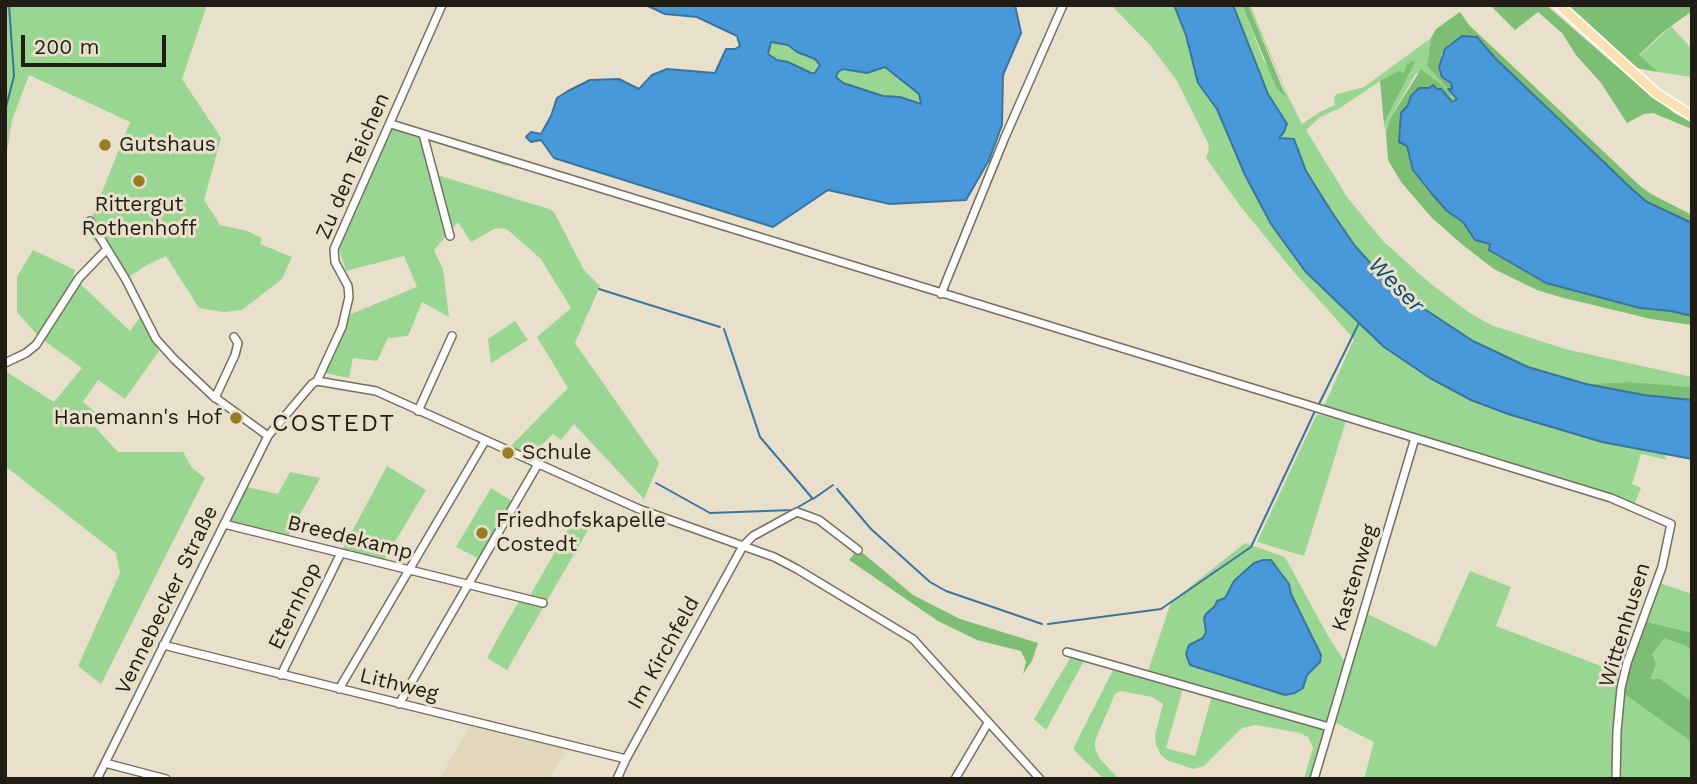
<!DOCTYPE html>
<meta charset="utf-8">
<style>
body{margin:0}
#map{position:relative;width:1697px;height:784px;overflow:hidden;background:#e9e0cc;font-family:"Work Sans",sans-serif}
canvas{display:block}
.frame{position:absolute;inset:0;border:7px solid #201d15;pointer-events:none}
.scale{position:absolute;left:21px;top:35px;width:145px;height:32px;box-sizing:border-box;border:4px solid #201d15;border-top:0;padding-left:9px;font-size:21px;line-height:24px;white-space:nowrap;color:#201d15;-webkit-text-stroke:5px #e9e0cc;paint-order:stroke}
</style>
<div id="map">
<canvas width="1697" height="784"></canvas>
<div class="frame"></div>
<div class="scale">200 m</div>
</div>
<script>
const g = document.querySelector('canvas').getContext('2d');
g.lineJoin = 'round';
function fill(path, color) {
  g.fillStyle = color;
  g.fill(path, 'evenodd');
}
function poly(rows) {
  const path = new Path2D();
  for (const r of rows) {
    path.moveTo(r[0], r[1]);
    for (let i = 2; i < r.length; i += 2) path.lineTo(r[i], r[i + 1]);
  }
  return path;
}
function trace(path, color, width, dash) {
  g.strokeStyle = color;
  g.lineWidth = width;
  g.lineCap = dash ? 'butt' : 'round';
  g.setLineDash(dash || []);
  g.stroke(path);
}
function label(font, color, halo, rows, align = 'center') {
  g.font = font + ' "Work Sans",sans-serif';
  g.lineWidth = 6;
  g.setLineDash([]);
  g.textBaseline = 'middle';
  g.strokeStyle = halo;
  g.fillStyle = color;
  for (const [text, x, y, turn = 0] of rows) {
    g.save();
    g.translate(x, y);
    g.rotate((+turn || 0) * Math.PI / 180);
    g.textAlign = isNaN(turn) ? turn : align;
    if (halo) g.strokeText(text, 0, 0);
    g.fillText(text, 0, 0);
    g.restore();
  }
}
fill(poly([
 [470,726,568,747,549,779,439,779]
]), '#e2d6bb');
fill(poly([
 [5,5,207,5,182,79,221,138,204,200,220,225,247,231,262,238,260,244,292,257,282,279,242,310,224,312,199,308,166,256,147,265,124,280,104,250,86,232,130,122,29,75,12,120,5,162],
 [1111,5,1174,5,1186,35,1198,83,1217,109,1245,175,1271,224,1336,300,1359,323,1384,347,1508,414,1602,442,1666,454,1665,457,1667,460,1641,454,1632,484,1641,488,1635,503,1324,406,1354,339,1294,272,1241,207,1206,158,1209,150,1208,143,1177,81,1150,45],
 [1233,5,1242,5,1263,59,1287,95,1248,5,1250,5,1288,96,1302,124,1320,112,1335,105,1334,97,1337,94,1364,87,1431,38,1427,66,1456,97,1455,101,1450,100,1453,100,1452,96,1416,73,1390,119,1386,133,1384,124,1415,62,1404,73,1399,72,1380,81,1340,108,1320,117,1306,130,1347,197,1384,242,1431,284,1470,313,1491,325,1565,349,1692,377,1692,387,1632,382,1586,384,1528,367,1473,341,1426,310,1383,277,1355,246,1331,211,1306,171,1294,139,1279,138,1287,124,1268,94],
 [1671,26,1692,49,1691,77,1658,72,1639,56],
 [771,42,788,45,804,56,815,59,820,65,815,73,811,73,788,62,777,60,768,54],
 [885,67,920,94,921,104,900,97,883,96,843,83,836,77,838,72,843,69,867,73],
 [391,122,510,158,507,166,427,140,434,174,549,209,554,212,584,270,600,286,575,343,659,463,644,499,574,424,561,440,553,434,529,457,509,448,568,388,537,337,571,308,541,259,508,230,502,228,494,229,471,242,458,222,434,250,443,269,449,317,422,302,408,336,388,338,377,361,353,358,349,378,325,373,351,314,417,287,404,256,346,271,339,249],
 [33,250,75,270,73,277,130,331,141,316,159,351,125,399,98,380,83,402,95,412,92,424,118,452,183,452,192,468,205,478,101,684,78,666,120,573,116,553,5,466,5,371,54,402,82,368,39,337,17,312,17,277],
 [515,321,528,340,491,363,488,339],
 [1317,414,1346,421,1304,556,1257,542],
 [387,466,426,490,382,563,341,552],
 [290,472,320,478,285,542,224,527,243,486,278,494],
 [491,488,517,504,482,560,456,547],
 [572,522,588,530,507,670,487,658,521,597,528,599],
 [1245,543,1285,557,1328,636,1346,664,1363,612,1436,647,1470,571,1511,587,1496,626,1622,674,1654,581,1692,594,1692,779,1364,779,1374,742,1330,720,1313,779,1304,779,1313,748,1308,737,1300,733,1256,725,1242,728,1204,766,1193,769,1167,760,1161,755,1156,745,1155,735,1163,704,1152,697,1121,691,1115,694,1095,741,1095,748,1100,759,1119,779,1104,779,1073,749,1114,668,1146,677,1171,602],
 [1278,567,1289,584,1291,594,1320,655,1315,668,1307,675,1194,641,1203,638,1206,631,1204,618,1206,614,1215,606,1217,601,1225,598,1234,581],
 [1183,688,1212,696,1195,756,1166,748],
 [1072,655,1085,659,1046,730,1034,719]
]), '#98d692');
fill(poly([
 [1242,5,1248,5,1286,97,1277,89],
 [1490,5,1546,5,1651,96,1676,114,1692,122,1692,129,1653,113,1644,114,1627,123,1601,83,1576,55,1562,33,1538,12,1515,30],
 [1565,5,1692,5,1692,11,1663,32,1639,55,1658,72,1636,68],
 [1460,12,1469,25,1639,185,1651,194,1692,215,1692,223,1647,202,1634,191,1495,58,1477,38,1451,43,1445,49,1441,55,1446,78,1452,87,1452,89,1448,89,1427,66,1431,38,1436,29],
 [1412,61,1415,62,1384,124,1380,81,1399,71,1404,73,1407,65],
 [1421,69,1445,88,1454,100,1450,100,1441,89,1429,88,1419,88,1411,96,1407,146,1413,170,1447,211,1463,222,1475,240,1490,244,1489,250,1546,283,1640,308,1671,311,1692,316,1692,325,1651,319,1560,297,1537,290,1494,269,1464,246,1432,218,1401,182,1388,160,1386,133,1390,119],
 [1631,382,1692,387,1692,400,1644,395,1586,384],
 [858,549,913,595,960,619,1038,643,1032,661,1023,674,1026,662,1021,651,977,640,938,621,849,560],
 [1646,622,1692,633,1692,651,1685,645,1664,638,1652,654,1656,664,1650,679,1660,679,1692,702,1692,742,1622,692]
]), '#7bbe74');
const water = poly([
 [646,5,1015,5,1021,33,1003,75,1002,125,989,160,966,200,890,204,828,190,773,227,554,158,541,140,531,142,526,137,531,132,541,134,551,116,557,98,568,91,590,80,619,79,639,89,652,75,667,69,715,73,726,49,735,49,740,46,737,36,697,17,665,14,646,5],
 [771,42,788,45,797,52,815,59,820,65,815,73,811,73,788,62,777,60,768,54,771,42],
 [885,67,919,94,921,104,900,97,883,96,843,83,836,77,838,72,843,69,867,73,885,67],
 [1174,5,1233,5,1268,94,1287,124,1284,132,1279,138,1294,139,1306,171,1331,211,1355,246,1383,277,1426,310,1473,341,1528,367,1586,384,1644,395,1692,400,1692,459,1602,442,1508,414,1471,400,1430,378,1384,347,1305,271,1271,224,1245,175,1217,109,1198,83,1186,35,1174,5],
 [1462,36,1477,37,1495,58,1634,191,1647,202,1692,223,1692,316,1671,311,1640,308,1546,283,1489,250,1490,244,1475,240,1463,222,1447,211,1432,194,1413,170,1407,146,1399,142,1401,113,1408,105,1411,96,1419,88,1429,88,1433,85,1437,89,1441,89,1452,102,1457,99,1448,89,1452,89,1451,83,1442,77,1439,67,1445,49,1462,36],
 [1263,560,1271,560,1289,584,1291,594,1321,655,1320,662,1307,675,1303,688,1295,693,1285,695,1190,665,1186,654,1189,645,1203,638,1206,632,1204,618,1206,614,1215,606,1217,601,1225,598,1234,581,1254,563,1263,560]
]);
fill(water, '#4799d9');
trace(water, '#3b749e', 2);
trace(poly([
 [5,111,14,76,9,5],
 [599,289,720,327],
 [724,329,760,437,813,499,833,485],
 [1318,406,1359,323],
 [656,483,710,513,793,510,812,499],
 [837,489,871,529,930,582,946,591,1042,624],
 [1048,624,1161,609,1251,547,1315,411]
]), '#3b749e', 2);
const minor = poly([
 [391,124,1611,498,1671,524,1662,567,1627,663,1621,688,1617,731,1616,779],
 [423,134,450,236],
 [90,221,126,280,156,339,174,359,213,396,268,436],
 [941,294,1005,137,1063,5],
 [5,363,26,353,36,345,79,278,107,249],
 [317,381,376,391,639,509,774,557,797,569,913,639,1040,779],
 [215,398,235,355,238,343,234,337],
 [418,411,452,336],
 [224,524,543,603],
 [163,645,626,759],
 [1067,652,1329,727],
 [281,675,341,553],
 [339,689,485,441],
 [399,704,538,464],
 [105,763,166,779],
 [97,779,268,436,312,384,317,381,342,327,349,297,348,286,335,262,334,249,442,5],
 [617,779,626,759,743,546,753,536,797,512,819,520,858,550],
 [955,779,988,723],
 [1314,779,1415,438]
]);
const major = poly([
 [1559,5,1656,93,1692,116]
]);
trace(minor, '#776f5d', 10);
trace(major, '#fff', 12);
trace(minor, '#fff', 7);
trace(major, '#fae0b3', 9);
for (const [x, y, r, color] of [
 [105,145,7,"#977c24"],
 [139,181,7,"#977c24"],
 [236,418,7,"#977c24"],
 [508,453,7,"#977c24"],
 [482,533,7,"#977c24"]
]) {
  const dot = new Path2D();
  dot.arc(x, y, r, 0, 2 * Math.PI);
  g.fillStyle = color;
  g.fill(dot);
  trace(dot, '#e9e0cc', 2.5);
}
label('21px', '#201d15', '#e9e0cc', [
 ["Gutshaus",119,145],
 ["Rittergut",139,205,"center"],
 ["Rothenhoff",139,229,"center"],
 ["Hanemann's Hof",222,418,"right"],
 ["Schule",522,453],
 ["Friedhofskapelle",496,521],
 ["Costedt",496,545]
], 'left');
label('21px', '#201d15', '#e9e0cc', [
 ["Zu den Teichen",353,166,-67],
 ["Breedekamp",350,538,14],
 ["Kastenweg",1355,578,-73],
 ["Vennebecker Straße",167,600,-64],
 ["Eternhop",295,606,-64],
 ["Wittenhusen",1625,625,-73],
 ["Im Kirchfeld",664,653,-61],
 ["Lithweg",399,685,14]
]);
label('italic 23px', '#0a4973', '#e9e0cc', [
 ["Weser",1396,285,45]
]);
g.letterSpacing = '2px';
label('24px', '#201d15', '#e9e0cc', [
 ["COSTEDT",334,424]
]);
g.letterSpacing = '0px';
</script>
